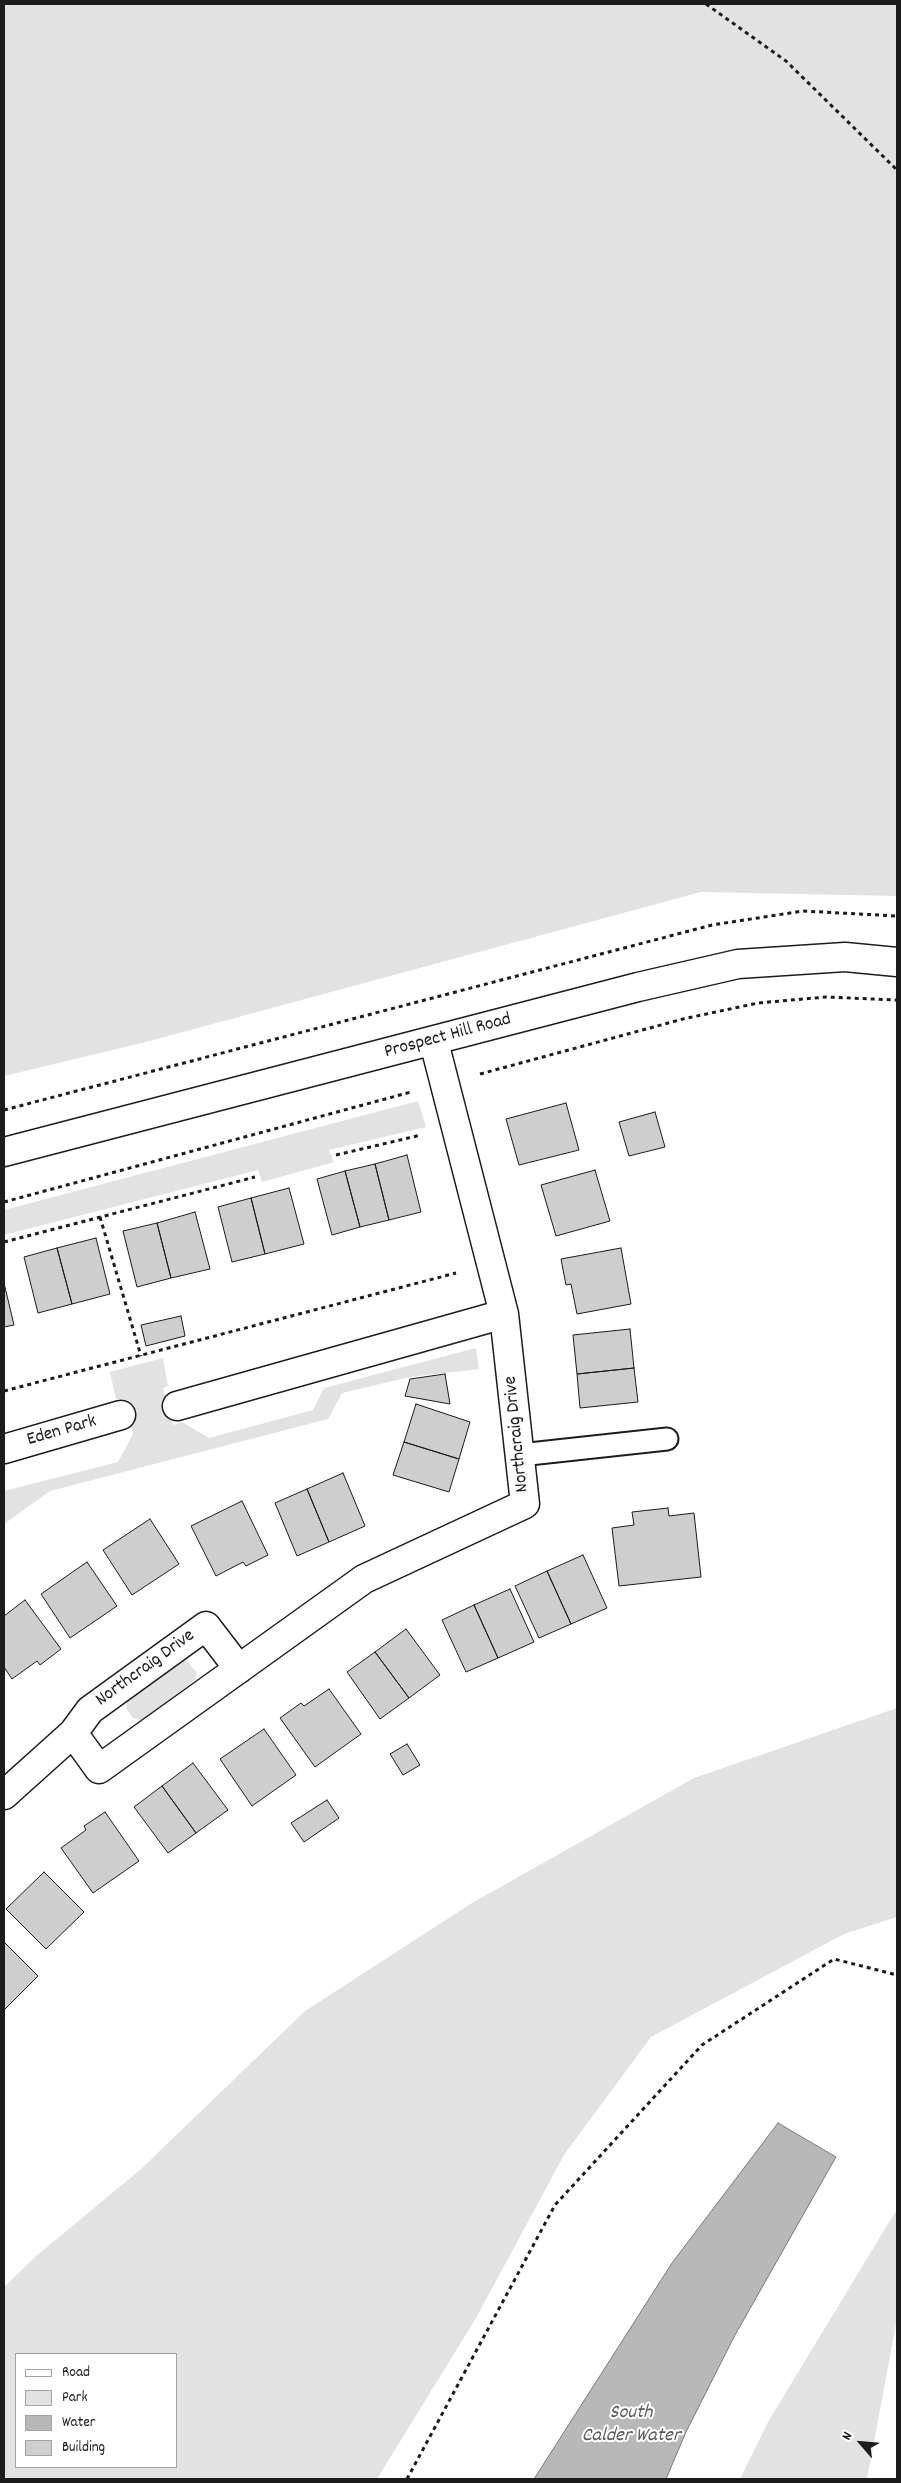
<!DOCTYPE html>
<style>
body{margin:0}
#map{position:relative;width:901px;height:2483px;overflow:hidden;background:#fff;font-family:Dekko,sans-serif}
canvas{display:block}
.frame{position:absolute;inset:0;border:5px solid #1c1c1c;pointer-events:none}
.legend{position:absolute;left:15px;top:2353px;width:162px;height:115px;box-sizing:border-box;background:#fff;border:1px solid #a4a4a4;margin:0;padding:6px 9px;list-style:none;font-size:15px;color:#1c1c1c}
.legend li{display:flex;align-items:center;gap:10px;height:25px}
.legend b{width:25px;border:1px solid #a4a4a4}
.north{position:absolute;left:836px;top:2418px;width:50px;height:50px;-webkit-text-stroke:4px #fff;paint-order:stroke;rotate:297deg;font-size:14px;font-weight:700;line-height:20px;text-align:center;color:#1c1c1c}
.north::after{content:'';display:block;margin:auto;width:18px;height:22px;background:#1c1c1c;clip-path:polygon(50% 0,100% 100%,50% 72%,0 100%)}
</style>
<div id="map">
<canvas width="901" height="2483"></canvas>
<div class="frame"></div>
<ul class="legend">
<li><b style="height:6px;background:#fff"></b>Road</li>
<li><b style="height:14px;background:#e2e2e2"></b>Park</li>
<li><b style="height:14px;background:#b8b8b8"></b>Water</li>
<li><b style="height:14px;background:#cecece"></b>Building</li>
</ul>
<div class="north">N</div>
</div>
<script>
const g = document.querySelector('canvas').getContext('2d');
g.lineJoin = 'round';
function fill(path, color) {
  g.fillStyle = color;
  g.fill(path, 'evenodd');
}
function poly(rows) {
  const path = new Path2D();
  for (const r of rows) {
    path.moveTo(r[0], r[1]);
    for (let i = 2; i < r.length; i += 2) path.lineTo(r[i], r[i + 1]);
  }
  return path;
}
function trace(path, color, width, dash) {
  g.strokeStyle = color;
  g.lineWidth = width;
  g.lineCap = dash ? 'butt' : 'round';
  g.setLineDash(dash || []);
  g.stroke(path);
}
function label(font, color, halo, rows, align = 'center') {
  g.font = font + ' Dekko,sans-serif';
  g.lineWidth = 4;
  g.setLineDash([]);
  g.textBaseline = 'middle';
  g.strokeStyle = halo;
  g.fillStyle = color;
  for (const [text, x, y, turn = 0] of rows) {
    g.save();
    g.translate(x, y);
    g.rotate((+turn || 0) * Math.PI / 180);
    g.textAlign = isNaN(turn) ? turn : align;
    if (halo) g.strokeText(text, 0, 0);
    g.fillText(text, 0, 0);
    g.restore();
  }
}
fill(poly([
 [4,4,897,4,897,896,701,892,146,1042,4,1076],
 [418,1101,426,1127,329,1150,334,1162,262,1182,258,1170,4,1235,4,1210],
 [476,1348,479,1369,410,1377,342,1393,328,1419,50,1491,4,1524,4,1491,118,1462,133,1434,124,1399,116,1399,110,1372,163,1358,168,1386,163,1388,173,1425,182,1422,209,1438,313,1410,324,1388],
 [183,1660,188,1662,197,1673,195,1680,142,1720,133,1718,126,1708,127,1700],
 [897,1708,897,1917,844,1934,651,2037,564,2155,476,2318,377,2479,4,2479,4,2287,35,2257,141,2169,305,2011,472,1903,694,1778],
 [16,2354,176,2354,176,2467,16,2467],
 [897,2209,897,2319,867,2479,740,2479,768,2422]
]), '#e2e2e2');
const water = poly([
 [778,2123,836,2157,735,2335,686,2432,666,2479,534,2479,672,2263,778,2123]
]);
fill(water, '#b8b8b8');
trace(water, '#7a7a7a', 1);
const building = poly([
 [566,1103,579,1150,519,1165,506,1119,566,1103],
 [655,1112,665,1147,629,1156,619,1122,655,1112],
 [407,1155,421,1212,389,1220,375,1164,407,1155],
 [375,1164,389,1220,360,1227,345,1171,375,1164],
 [595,1170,610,1221,556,1236,541,1185,595,1170],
 [345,1171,360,1227,332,1235,317,1179,345,1171],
 [289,1188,304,1244,265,1254,251,1198,289,1188],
 [251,1198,265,1254,232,1262,218,1207,251,1198],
 [195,1212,210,1269,171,1278,157,1223,195,1212],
 [157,1223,171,1278,137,1287,123,1231,157,1223],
 [96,1238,110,1294,72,1304,57,1248,96,1238],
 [57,1248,72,1304,38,1313,24,1257,57,1248],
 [621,1248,631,1304,577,1314,571,1284,566,1285,561,1259,621,1248],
 [4,1283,14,1325,4,1327,4,1283],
 [181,1316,185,1336,146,1346,141,1325,181,1316],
 [630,1329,634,1368,577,1374,573,1335,630,1329],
 [634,1368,638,1402,580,1408,577,1374,634,1368],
 [445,1374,450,1404,405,1396,410,1379,445,1374],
 [416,1404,470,1422,459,1459,404,1442,416,1404],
 [404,1442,459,1459,449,1492,393,1475,404,1442],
 [343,1473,365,1526,329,1542,307,1489,343,1473],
 [307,1489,329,1542,297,1556,275,1503,307,1489],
 [242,1501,268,1555,246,1566,243,1562,216,1576,191,1526,242,1501],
 [668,1508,669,1516,694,1513,701,1577,619,1586,612,1528,634,1525,632,1512,668,1508],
 [150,1519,179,1564,132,1595,103,1550,150,1519],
 [583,1555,607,1608,571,1624,547,1571,583,1555],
 [87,1562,117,1606,70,1638,41,1594,87,1562],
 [547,1571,571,1624,539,1638,515,1586,547,1571],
 [510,1589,534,1642,498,1658,474,1605,510,1589],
 [25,1600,61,1649,40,1665,37,1661,12,1679,4,1667,4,1616,25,1600],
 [474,1605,498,1658,466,1672,442,1620,474,1605],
 [406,1629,440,1675,409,1698,375,1652,406,1629],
 [375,1652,409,1698,380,1719,347,1672,375,1652],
 [329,1689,361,1734,315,1767,280,1718,301,1703,304,1706,329,1689],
 [264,1729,296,1775,252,1806,220,1759,264,1729],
 [407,1744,420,1765,403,1775,390,1754,407,1744],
 [193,1763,228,1810,196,1833,162,1786,193,1763],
 [162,1786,196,1833,168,1853,134,1807,162,1786],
 [327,1800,339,1818,304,1842,291,1823,327,1800],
 [105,1812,139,1861,93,1893,61,1848,86,1830,84,1826,105,1812],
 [44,1872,84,1912,46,1949,6,1909,44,1872],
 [4,1942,38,1976,4,2010,4,1942]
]);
fill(building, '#cecece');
trace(building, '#1c1c1c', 1);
const lane = poly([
 [520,1455,667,1439]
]);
const street = poly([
 [4,1152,638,987,738,964,845,957,897,962],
 [177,1406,504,1314],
 [4,1449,121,1415],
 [73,1733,90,1710,206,1626,239,1669],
 [4,1795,73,1733,99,1769,364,1579,525,1504,504,1314,434,1042]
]);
trace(lane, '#1c1c1c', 25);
trace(street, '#1c1c1c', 31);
trace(poly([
 [706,4,786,61,897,170],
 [480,1074,683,1019,758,1003,826,997,897,1000],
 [4,1110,712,925,803,911,897,916],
 [336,1155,421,1135],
 [4,1202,411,1092],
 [100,1217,141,1356],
 [4,1242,255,1177],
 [4,1391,456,1273],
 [407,2479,555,2205,702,2045,834,1959,897,1975]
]), '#1c1c1c', 3, [4, 4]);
trace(lane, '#fff', 21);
trace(street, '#fff', 28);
label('19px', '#1c1c1c', '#fff', [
 ["Prospect Hill Road",448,1037,-15],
 ["Eden Park",62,1432,-16],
 ["Northcraig Drive",518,1434,-96],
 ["Northcraig Drive",146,1669,-36]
]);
label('italic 20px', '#5a5a5a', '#fff', [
 ["South",631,2414],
 ["Calder Water",631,2437]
]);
</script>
